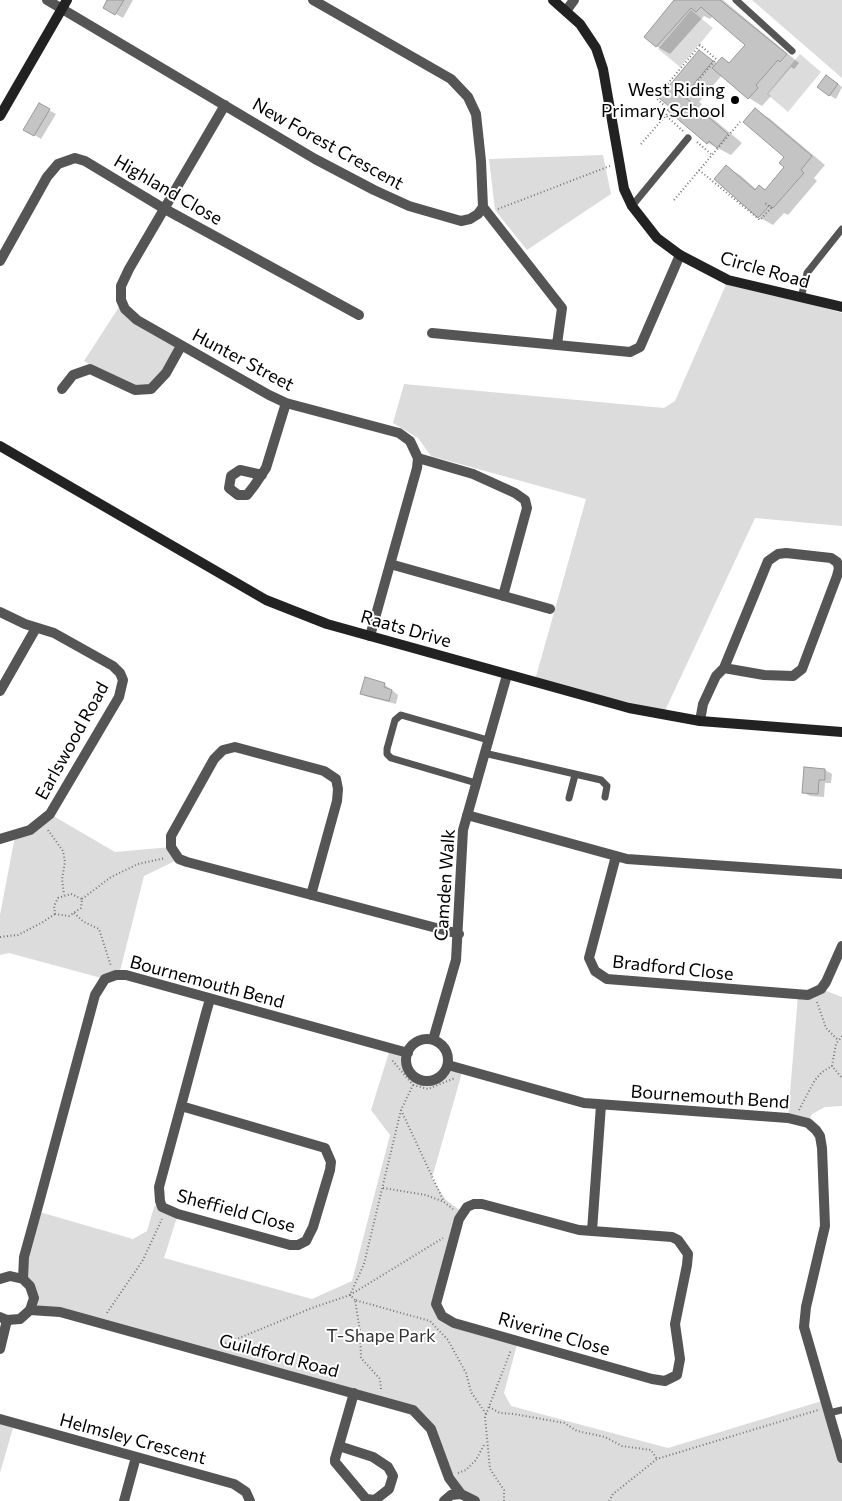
<!DOCTYPE html>
<style>
body{margin:0}
canvas{display:block;background:#fff}
</style>
<canvas width="842" height="1501"></canvas>
<script>
const g = document.querySelector('canvas').getContext('2d');
g.lineJoin = 'round';
function fill(path, color) {
  g.fillStyle = color;
  g.fill(path, 'evenodd');
}
function poly(rows) {
  const path = new Path2D();
  for (const r of rows) {
    if (r.length === 3) {
      path.moveTo(r[0] + r[2], r[1]);
      path.arc(r[0], r[1], r[2], 0, 2 * Math.PI);
      continue;
    }
    path.moveTo(r[0], r[1]);
    for (let i = 2; i < r.length; i += 2) path.lineTo(r[i], r[i + 1]);
  }
  return path;
}
function trace(path, color, width, dash) {
  g.strokeStyle = color;
  g.lineWidth = width;
  g.lineCap = dash ? 'butt' : 'round';
  g.setLineDash(dash || []);
  g.stroke(path);
}
function label(font, color, halo, rows, align = 'center') {
  g.font = font + ' Commissioner,sans-serif';
  g.lineWidth = 4;
  g.setLineDash([]);
  g.textBaseline = 'middle';
  g.strokeStyle = halo;
  g.fillStyle = color;
  for (const [text, x, y, turn = 0] of rows) {
    g.save();
    g.translate(x, y);
    g.rotate((+turn || 0) * Math.PI / 180);
    g.textAlign = isNaN(turn) ? turn : align;
    if (halo) g.strokeText(text, 0, 0);
    g.fillText(text, 0, 0);
    g.restore();
  }
}
fill(poly([
 [752,0,842,0,842,78],
 [691,10,713,28,680,67,658,49],
 [800,54,821,72,788,112,767,94],
 [603,155,611,194,527,250,495,210,489,159],
 [728,280,842,313,842,526,755,518,663,715,535,680,586,499,431,456,418,438,393,423,404,384,664,408,675,401],
 [119,307,180,346,159,380,145,388,131,389,84,361],
 [50,814,115,852,171,847,179,859,144,876,119,975,105,979,9,953,0,955,0,915,15,836],
 [821,989,842,997,842,1106,825,1107,812,1114,808,1123,788,1118,798,995],
 [390,1049,408,1053,409,1068,413,1074,423,1080,432,1080,441,1076,448,1065,463,1069,432,1178,445,1199,462,1212,437,1298,442,1316,518,1341,504,1393,511,1406,668,1448,825,1400,842,1458,842,1501,475,1501,451,1495,448,1476,422,1418,33,1304,23,1279,36,1211,133,1239,147,1231,154,1207,160,1201,178,1214,164,1258,312,1299,352,1281,390,1135,371,1110],
 [0,1424,13,1428,0,1473]
]), '#dcdcdc');
fill(poly([
 [108,0,133,0,123,18,104,7],
 [677,0,723,0,799,63,794,69,791,67,768,94,771,96,762,106,749,98,722,75,699,102,702,104,699,107,742,143,731,155,708,143,669,110,699,51,717,63,722,59,731,64,747,44,713,16,710,19,704,16,670,54,656,46],
 [833,80,842,87,836,99,829,95],
 [39,105,56,114,41,139,25,129],
 [755,110,769,118,825,165,814,178,817,181,788,215,784,213,773,225,759,217,716,179,726,167,740,175,757,190,759,187,766,190,786,167,786,157],
 [384,684,398,695,396,704,368,697,361,694],
 [805,769,825,770,832,774,831,783,825,783,824,797,810,796,803,792]
]), '#0003');
const building = poly([
 [107,0,124,0,115,15,103,8,107,0],
 [674,0,720,0,787,54,780,62,778,60,756,85,758,88,748,99,712,68,722,57,729,63,745,45,701,7,696,12,691,8,656,47,644,37,674,0],
 [699,50,713,61,686,93,688,95,686,98,728,134,717,148,709,141,707,144,667,110,670,107,659,98,699,50],
 [826,75,838,84,829,96,817,87,826,75],
 [39,103,50,109,34,136,23,130,39,103],
 [755,108,812,156,801,170,804,173,773,208,770,205,758,218,714,179,726,165,755,190,759,185,765,190,784,167,779,163,784,157,743,122,755,108],
 [365,677,385,683,384,687,392,690,389,701,360,694,365,677],
 [804,767,825,769,825,780,819,780,818,794,802,793,804,767]
]);
fill(building, '#c4c4c4');
trace(building, '#999', 1);
trace(poly([
 [687,94,716,59,699,44],
 [683,131,662,112,666,107,656,98,700,45],
 [697,142,712,155],
 [641,144,668,113],
 [699,170,760,220,771,208,764,202],
 [674,200,740,122],
 [498,209,610,166],
 [48,830,63,851,65,862,62,879,64,895],
 [71,894,82,899,81,908,69,916,55,914,54,906,58,898,71,894],
 [82,899,111,877,138,864,165,858],
 [74,913,84,922,99,929,111,966],
 [0,937,18,935,43,922,55,914],
 [817,1002,826,1028,838,1040],
 [842,1036,836,1044,832,1066,842,1078],
 [413,1085,428,1089,455,1078],
 [401,1110,444,1202],
 [799,1110,815,1080,822,1072,832,1066],
 [383,1188,426,1195,444,1202,453,1209],
 [355,1300,350,1295,443,1238],
 [107,1313,143,1260,162,1219],
 [222,1345,312,1308,350,1295,364,1264,401,1110,413,1085,392,1060],
 [381,1389,380,1379,361,1358,360,1331,355,1300,430,1321,448,1340,466,1373,471,1392,486,1414],
 [489,1407,500,1413,514,1414,564,1423,577,1431,605,1437,622,1446,651,1450,657,1459],
 [458,1473,466,1470,476,1460,485,1443],
 [504,1501,504,1490,490,1469,485,1417,511,1350],
 [609,1501,613,1494,657,1459,818,1410]
]), '#777', 2, [1, 2.5]);
trace(poly([
 [736,0,792,51],
 [632,206,688,138],
 [801,298,807,273,842,229],
 [484,753,601,780,607,786,605,797],
 [476,783,391,758,387,754,387,749,395,720,401,715,488,740],
 [569,798,575,775],
 [829,1413,842,1410]
]), '#555', 7);
trace(poly([
 [47,0,315,159,374,190,409,206,461,221,470,219,478,214,483,207,481,161,476,114,468,97,451,79,313,0],
 [566,11,574,0],
 [225,105,129,269,121,286,121,300,125,309,137,320,269,395,286,403,399,433,410,441,418,458,417,468,370,636],
 [483,207,562,308,557,344],
 [0,261,47,177,58,164,75,158,85,161,163,208,359,315],
 [432,333,630,352,640,347,680,255],
 [62,389,73,375,90,369,135,390,151,389,166,373,181,346],
 [418,458,473,474,515,493,525,500,527,508,503,596],
 [262,475,240,470,231,476,229,488,238,495,247,495,254,486,266,468,286,403],
 [390,564,550,609],
 [0,612,25,624,54,633,113,666,120,673,123,680,119,697,50,814,30,830,0,839],
 [0,691,36,628],
 [700,721,703,704,716,676,724,668,768,561,778,554,786,553,831,558,837,562,839,568,837,576,802,669,793,676,764,675,724,668],
 [467,815,627,859,842,874],
 [616,856,589,958,595,971,607,979,808,995,821,989,826,982,842,946],
 [311,895,337,801,338,789,336,779,324,771,235,747,223,750,214,759,171,836,171,847,179,859,187,862,459,934],
 [427,1060,21],
 [433,1040,456,960,463,830,507,675],
 [448,1065,584,1103,788,1118,808,1123,816,1130,820,1136,822,1148,825,1226,806,1307,804,1327,842,1458],
 [181,1106,325,1148,331,1162,330,1170,313,1227,306,1241,298,1245,290,1245,178,1214,162,1207,160,1201,159,1187,181,1106,206,1013,210,999],
 [474,1204,482,1204,579,1230,672,1237,678,1240,688,1254,687,1265,675,1324,680,1359,677,1375,665,1381,652,1379,454,1323,442,1316,436,1304,459,1219,467,1207,474,1204],
 [592,1231,601,1105],
 [0,1279,10,1276,23,1279,30,1286,34,1298,30,1310,20,1319,7,1320,0,1317],
 [23,1279,24,1257,40,1199,95,995,105,979,116,975,126,975,408,1053],
 [30,1310,60,1312,413,1410,431,1429,449,1478,461,1494],
 [0,1349,7,1320],
 [0,1419,234,1484,246,1492,250,1501],
 [339,1446,373,1457,388,1467,393,1476,389,1489,375,1500,366,1499,335,1462,335,1459,352,1400,354,1393],
 [124,1501,136,1457],
 [444,1501,451,1495,461,1494,475,1501]
]), '#555', 10);
trace(poly([
 [553,0,580,24,596,48,603,69,624,189,632,206,657,238,680,255,728,280,842,307],
 [0,116,67,0],
 [0,446,266,600,327,624,629,708,700,721,842,732]
]), '#222', 10);
for (const [x, y, r, color] of [
 [735,100,5,"#000"]
]) {
  const dot = new Path2D();
  dot.arc(x, y, r, 0, 2 * Math.PI);
  g.fillStyle = color;
  g.fill(dot);
  trace(dot, '#fff', 2);
}
label('18px', '#000', '#fff', [
 ["West Riding",725,90],
 ["Primary School",725,111]
], 'right');
label('18px', '#000', '#fff', [
 ["New Forest Crescent",328,144,29],
 ["Highland Close",168,190,30],
 ["Circle Road",765,270,16],
 ["Hunter Street",243,360,28],
 ["Raats Drive",406,629,16],
 ["Earlswood Road",72,741,-61],
 ["Camden Walk",445,885,-86],
 ["Bradford Close",673,968,6],
 ["Bournemouth Bend",207,982,15],
 ["Bournemouth Bend",710,1097,4],
 ["Sheffield Close",236,1211,15],
 ["Riverine Close",554,1334,16],
 ["Guildford Road",279,1356,15],
 ["Helmsley Crescent",133,1439,15]
]);
label('18px', '#333', '#fff', [
 ["T-Shape Park",381,1336]
]);
</script>
